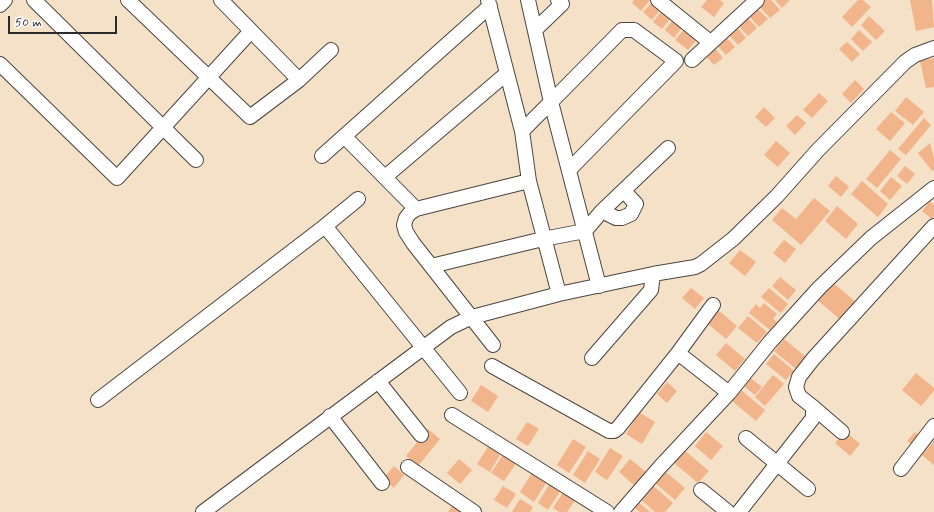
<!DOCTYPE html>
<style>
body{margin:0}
#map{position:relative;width:934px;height:512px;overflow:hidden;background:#f5e1c7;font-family:Mynerve,sans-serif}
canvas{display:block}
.scale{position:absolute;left:8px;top:16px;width:109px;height:18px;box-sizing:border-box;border:2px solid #2b2b2b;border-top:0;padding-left:5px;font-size:12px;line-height:14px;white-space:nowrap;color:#2b2b2b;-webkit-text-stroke:3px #fff;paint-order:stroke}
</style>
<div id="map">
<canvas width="934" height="512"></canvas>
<div class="scale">50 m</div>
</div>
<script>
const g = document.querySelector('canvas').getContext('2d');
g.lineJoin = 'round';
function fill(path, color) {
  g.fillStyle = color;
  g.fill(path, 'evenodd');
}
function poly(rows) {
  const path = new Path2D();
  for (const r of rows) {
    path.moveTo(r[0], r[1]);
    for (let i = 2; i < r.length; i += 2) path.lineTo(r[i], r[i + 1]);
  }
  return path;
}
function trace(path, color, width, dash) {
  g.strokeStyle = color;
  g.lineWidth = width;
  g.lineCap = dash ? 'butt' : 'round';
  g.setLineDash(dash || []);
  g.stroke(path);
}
fill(poly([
 [634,0,650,0,641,11,632,3],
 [654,0,663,6,652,20,643,12],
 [707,0,720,0,724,3,714,17,701,7],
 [765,0,771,0,780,10,770,18,759,6],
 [775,0,790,0,782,8],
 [858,0,863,0,871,7,852,27,842,17],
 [910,0,932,0,934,27,916,31],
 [664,8,673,15,662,29,653,22],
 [757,8,768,19,759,27,748,15],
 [746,16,757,28,748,36,737,24],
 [869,16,885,31,876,40,861,25],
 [675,17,684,25,674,38,665,30],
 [736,26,746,38,738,45,727,33],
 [686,27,699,37,688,50,675,40],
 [859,30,872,42,863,51,851,39],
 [725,36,735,47,726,55,716,44],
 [847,42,860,54,852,62,839,49],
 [714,47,723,58,714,65,705,55],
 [934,58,934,87,926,88,920,61],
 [855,80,864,89,851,103,842,94],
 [819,93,828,101,812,118,803,110],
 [906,97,924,112,913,125,895,111],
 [764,107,775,118,766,127,755,117],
 [891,112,905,123,890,141,876,129],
 [797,115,806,123,795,135,786,126],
 [924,118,931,125,906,155,898,149],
 [776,141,790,153,778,167,764,155],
 [930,143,934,158,934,170,932,171,918,153],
 [890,150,901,159,877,188,866,179],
 [905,166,915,174,907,184,897,176],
 [836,176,849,187,841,197,828,186],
 [891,177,902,186,890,200,880,191],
 [862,181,888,204,878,217,851,194],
 [814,198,830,211,801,245,772,220,782,208,796,219],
 [930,201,934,205,934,216,932,219,922,211],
 [837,206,858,224,846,239,825,221],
 [784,240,796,249,785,263,773,253],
 [740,250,756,262,745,276,729,263],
 [780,277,796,290,788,300,772,286],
 [831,281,857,303,842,321,816,299],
 [691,288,704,298,695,309,682,298],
 [769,288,788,304,781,313,761,297],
 [764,303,777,314,773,319,777,322,770,330,749,313,756,304,760,308],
 [718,310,737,326,726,339,707,323],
 [748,316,767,332,757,343,738,328],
 [784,339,806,357,796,369,774,351],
 [726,343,745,359,735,371,716,355],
 [774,354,794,371,786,380,766,364],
 [916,373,934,388,934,391,921,406,902,390],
 [773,375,784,384,765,406,755,397],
 [748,376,762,387,755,395,741,384],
 [667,382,677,391,667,403,657,394],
 [481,385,498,396,488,412,471,401],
 [741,390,765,410,756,421,732,401],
 [639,412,655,422,642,444,626,434],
 [527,422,539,429,528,446,516,439],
 [428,429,440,439,418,466,406,456],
 [845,431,860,444,850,456,835,443],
 [706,432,723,446,711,460,695,446],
 [915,432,922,438,915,447,907,441],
 [573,439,586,447,569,473,557,465],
 [934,441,934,465,922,455],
 [489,445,501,453,490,472,477,464],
 [610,448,623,456,607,480,595,472],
 [506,450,519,459,504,481,491,473],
 [684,450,709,471,698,483,673,462],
 [588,451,600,459,585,483,573,475],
 [459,459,472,470,460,484,447,473],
 [630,459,646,472,634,485,619,472],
 [394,466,404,475,394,488,383,479],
 [663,470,685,488,675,500,654,482],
 [532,473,546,483,534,502,520,492],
 [550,483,561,490,548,510,538,503],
 [651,484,673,503,665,512,655,512,639,498],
 [503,486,516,494,507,508,494,500],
 [564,491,576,499,567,512,559,512,553,508],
 [520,499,533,507,530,512,512,512],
 [637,501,650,512,640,512,632,506],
 [454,504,464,512,448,512]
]), '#f1b48b');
const minor = poly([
 [34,0,196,160],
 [128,0,250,117,299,80,221,0],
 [488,0,522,131],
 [528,0,551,102,522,131,529,181],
 [658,0,710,42],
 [0,5,5,0],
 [538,27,562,4,558,0],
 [692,60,757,0],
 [0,64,117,178,251,31],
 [299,80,331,50],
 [344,136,416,209],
 [322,156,490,6],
 [569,170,676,61,634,30,622,30,551,102,599,286],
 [385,177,506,74],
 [602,211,616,218,622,218,631,214,636,204,624,191],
 [325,226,358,199],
 [431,266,543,239,585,231,602,211,668,148],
 [493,345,413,243,406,232,404,225,406,218,410,213,416,209,529,181,559,294],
 [678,353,713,305],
 [592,358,651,290,653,274],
 [492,366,609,431,614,431,618,428,678,353,729,393],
 [378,381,421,435],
 [98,400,325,226,460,393],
 [813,407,842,432],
 [452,415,607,512],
 [330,416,382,483],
 [746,438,808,489],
 [408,467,474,512],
 [901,469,934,426],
 [701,490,728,512],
 [203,512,451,327,472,317,559,294,653,274,695,267,701,264,733,239,777,196,818,150,905,62,915,55,934,48],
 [621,512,660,467,729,393,770,342,819,288,871,238,934,188],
 [739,512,813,418,813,407,799,396,796,387,799,377,813,359,934,226]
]);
trace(minor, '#494642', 16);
trace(minor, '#fff', 14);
</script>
